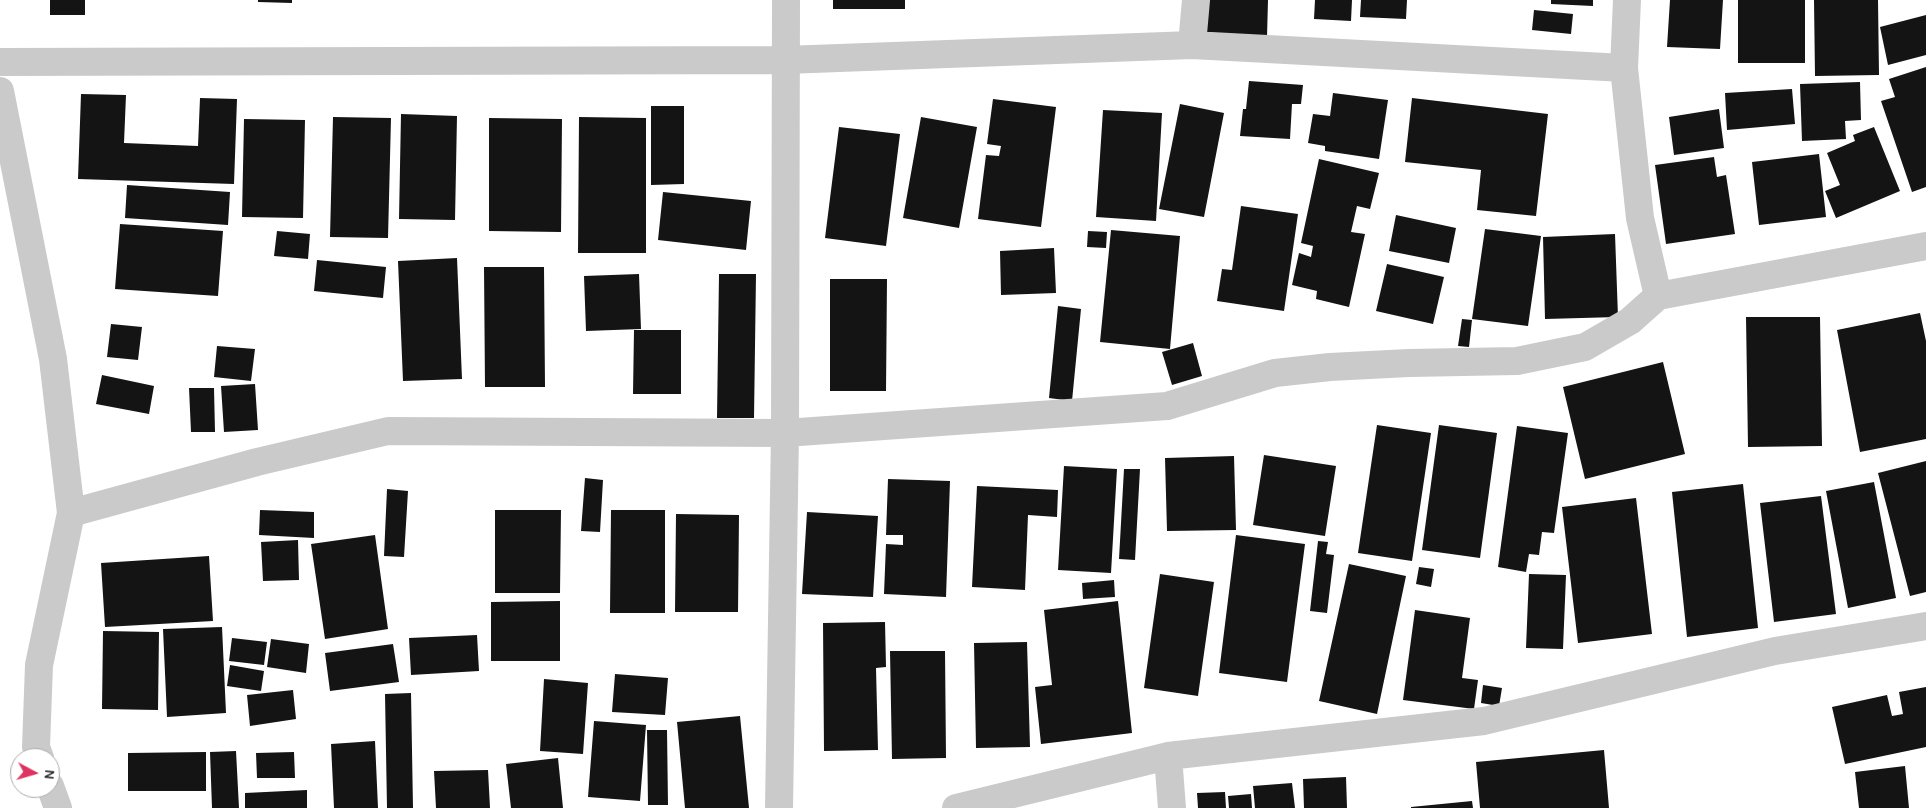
<!DOCTYPE html>
<style>
body{margin:0}
#map{position:relative;width:1926px;height:808px;overflow:hidden;background:#fff;font-family:Karla,sans-serif}
canvas{display:block}
.north{position:absolute;left:10px;top:748px;width:50px;height:50px;box-sizing:border-box;background:#fff;border:1px solid #ababab;border-radius:50%;rotate:96deg;font-size:14px;font-weight:700;line-height:20px;text-align:center;color:#2d2d2d}
.north::after{content:'';display:block;margin:auto;width:18px;height:22px;background:#de3462;clip-path:polygon(50% 0,100% 100%,50% 72%,0 100%)}
</style>
<div id="map">
<canvas width="1926" height="808"></canvas>
<div class="north">N</div>
</div>
<script>
const g = document.querySelector('canvas').getContext('2d');
g.lineJoin = 'round';
function fill(path, color) {
  g.fillStyle = color;
  g.fill(path, 'evenodd');
}
function poly(rows) {
  const path = new Path2D();
  for (const r of rows) {
    path.moveTo(r[0], r[1]);
    for (let i = 2; i < r.length; i += 2) path.lineTo(r[i], r[i + 1]);
  }
  return path;
}
function trace(path, color, width, dash) {
  g.strokeStyle = color;
  g.lineWidth = width;
  g.lineCap = dash ? 'butt' : 'round';
  g.setLineDash(dash || []);
  g.stroke(path);
}
fill(poly([
 [50,0,85,0,85,15,50,15],
 [258,0,292,0,292,3,258,2],
 [833,0,905,0,905,9,833,9],
 [1203,0,1268,0,1267,37,1202,35],
 [1315,0,1352,0,1351,21,1314,19],
 [1361,0,1407,0,1406,19,1360,17],
 [1551,0,1593,0,1593,6,1551,4],
 [1670,0,1723,0,1720,49,1667,47],
 [1738,0,1805,0,1805,63,1738,63],
 [1814,0,1878,0,1879,75,1815,76],
 [1534,10,1573,14,1571,34,1532,30],
 [1926,15,1926,55,1888,65,1880,27],
 [1926,67,1926,187,1912,192,1881,101,1895,97,1889,79],
 [1249,81,1303,85,1301,104,1292,104,1290,139,1240,136,1243,109,1246,109],
 [1860,82,1861,120,1845,121,1846,139,1802,141,1800,84],
 [1792,89,1795,124,1727,130,1725,93],
 [1333,93,1388,100,1379,159,1325,151,1325,146,1308,143,1313,114,1330,116],
 [81,94,126,95,124,143,198,146,200,98,237,99,234,184,78,179],
 [1412,98,1548,114,1536,216,1477,210,1481,170,1405,162],
 [993,99,1056,107,1041,227,978,219,986,155,999,156,1001,146,987,144],
 [1180,104,1224,113,1204,217,1159,209],
 [651,106,684,106,684,184,651,185],
 [1719,109,1724,148,1674,155,1669,117],
 [1103,110,1162,113,1156,221,1096,217],
 [401,114,457,116,455,220,399,219],
 [333,117,391,118,388,238,330,237],
 [579,117,646,118,646,253,578,253],
 [921,117,977,127,959,228,903,218],
 [489,118,562,119,561,232,489,231],
 [244,119,305,120,303,218,242,217],
 [839,127,900,134,886,246,825,238],
 [1874,127,1900,191,1836,218,1825,191,1840,185,1827,153,1855,141,1853,135],
 [1819,154,1826,217,1759,225,1752,162],
 [1714,157,1717,177,1726,175,1735,234,1666,244,1655,165],
 [1319,159,1379,173,1370,209,1357,206,1351,232,1365,234,1349,307,1316,299,1317,291,1292,285,1299,253,1311,257,1313,246,1301,243],
 [127,185,230,192,228,225,125,218],
 [663,192,751,201,746,250,658,240],
 [1241,206,1298,214,1284,311,1217,301,1222,269,1232,270],
 [1396,215,1456,228,1449,263,1389,251],
 [120,224,223,231,218,296,115,289],
 [1485,229,1541,236,1528,326,1472,319],
 [1111,230,1180,236,1170,349,1100,342],
 [277,231,310,234,308,259,274,256],
 [1088,231,1107,232,1106,248,1087,247],
 [1615,234,1618,317,1545,319,1543,237],
 [1054,248,1056,293,1001,295,1000,251],
 [457,258,462,379,403,381,398,261],
 [317,260,386,267,383,298,314,291],
 [1387,264,1444,277,1433,324,1376,311],
 [484,267,544,267,545,387,485,387],
 [639,274,641,329,586,331,584,276],
 [719,274,756,274,754,418,717,418],
 [830,279,887,279,886,391,830,391],
 [1058,306,1081,309,1072,401,1049,398],
 [1920,313,1926,341,1926,439,1860,452,1837,330],
 [1746,317,1820,317,1822,446,1748,447],
 [1462,319,1472,320,1469,347,1458,346],
 [111,324,142,327,138,360,107,357],
 [634,330,681,330,681,394,633,394],
 [1193,343,1202,376,1172,385,1162,352],
 [217,346,255,349,251,381,214,377],
 [1663,362,1685,454,1585,479,1563,387],
 [102,375,154,386,149,414,96,404],
 [255,384,258,430,224,432,221,386],
 [189,388,214,388,215,432,191,432],
 [1377,425,1431,433,1412,561,1358,553],
 [1439,425,1497,433,1480,558,1422,550],
 [1517,426,1568,433,1554,533,1542,532,1539,555,1529,554,1526,572,1498,567],
 [1264,455,1336,466,1325,536,1253,525],
 [1234,456,1236,530,1167,531,1165,458],
 [1926,461,1926,592,1910,596,1878,473],
 [1064,466,1117,469,1111,573,1058,570],
 [1124,469,1140,469,1135,560,1119,559],
 [585,478,603,480,600,532,581,531],
 [888,479,950,481,946,597,884,594,886,544,903,545,903,535,886,535],
 [1874,482,1896,598,1848,608,1826,491],
 [1743,484,1758,628,1687,637,1672,492],
 [977,486,1058,490,1057,517,1028,515,1025,590,972,587],
 [387,489,408,491,404,557,384,556],
 [1821,496,1836,614,1774,622,1760,503],
 [1636,498,1652,634,1578,643,1562,507],
 [260,510,314,512,314,538,259,535],
 [495,510,561,510,560,593,495,593],
 [611,510,665,510,665,613,610,613],
 [807,512,878,516,873,597,802,594],
 [676,514,739,515,738,612,675,612],
 [375,535,388,629,325,639,311,544],
 [1236,535,1305,544,1287,682,1219,673],
 [298,540,299,580,263,581,261,542],
 [1318,541,1328,542,1326,554,1334,555,1327,613,1310,611],
 [209,556,213,621,105,627,101,563],
 [1349,564,1406,576,1377,714,1319,701],
 [1419,567,1434,569,1431,587,1416,584],
 [1160,574,1214,582,1198,696,1144,688],
 [1529,574,1566,575,1563,649,1526,648],
 [1114,580,1115,597,1083,599,1082,583],
 [560,601,560,661,491,661,491,602],
 [1118,601,1132,733,1041,744,1035,687,1052,685,1044,610],
 [1415,610,1470,618,1462,678,1478,680,1474,709,1403,700],
 [885,622,886,667,876,668,878,750,824,751,823,623],
 [222,627,226,713,167,717,163,629],
 [103,631,159,632,158,710,102,709],
 [477,635,479,671,411,675,409,638],
 [232,638,267,642,264,665,229,661],
 [271,639,309,644,306,673,267,667],
 [1027,642,1030,747,976,748,974,643],
 [393,644,399,682,330,691,325,653],
 [890,651,945,651,946,758,892,759],
 [230,665,264,671,261,691,227,686],
 [615,674,668,678,665,715,612,712],
 [544,679,588,683,583,754,540,751],
 [1483,685,1502,688,1499,706,1481,703],
 [1926,687,1926,747,1845,764,1832,707,1887,695,1892,716,1903,714,1899,692],
 [293,690,296,719,250,726,247,695],
 [411,693,413,808,387,808,385,694],
 [740,716,749,808,685,808,677,722],
 [594,721,646,725,640,801,588,797],
 [647,730,667,730,668,805,648,805],
 [375,741,378,808,334,808,331,744],
 [1604,750,1609,808,1480,808,1476,762],
 [236,751,239,808,212,808,210,752],
 [206,752,206,791,128,791,128,753],
 [294,752,295,778,257,778,256,753],
 [558,758,563,808,511,808,506,764],
 [1905,766,1909,808,1859,808,1855,772],
 [488,770,490,808,436,808,434,771],
 [1346,777,1347,808,1304,808,1303,779],
 [1292,783,1295,808,1255,808,1253,786],
 [307,790,307,808,245,808,245,793],
 [1225,792,1226,808,1198,808,1197,793],
 [1251,794,1252,808,1229,808,1228,796],
 [1472,801,1473,808,1411,808,1411,807]
]), '#141414');
trace(poly([
 [1627,0,1624,68,1640,218,1658,296],
 [1192,45,1196,0],
 [0,62,785,60,1192,45,1624,68],
 [0,91,53,359,71,513,39,665,36,747,40,758],
 [71,513,257,462,388,431,785,433,1167,406,1275,373,1330,367,1409,363,1517,361,1585,347,1630,321,1658,296,1926,246],
 [1168,756,1172,808],
 [50,786,58,808],
 [779,808,785,433,786,0],
 [956,808,1168,756,1484,721,1775,651,1926,626]
]), '#cacaca', 28);
</script>
